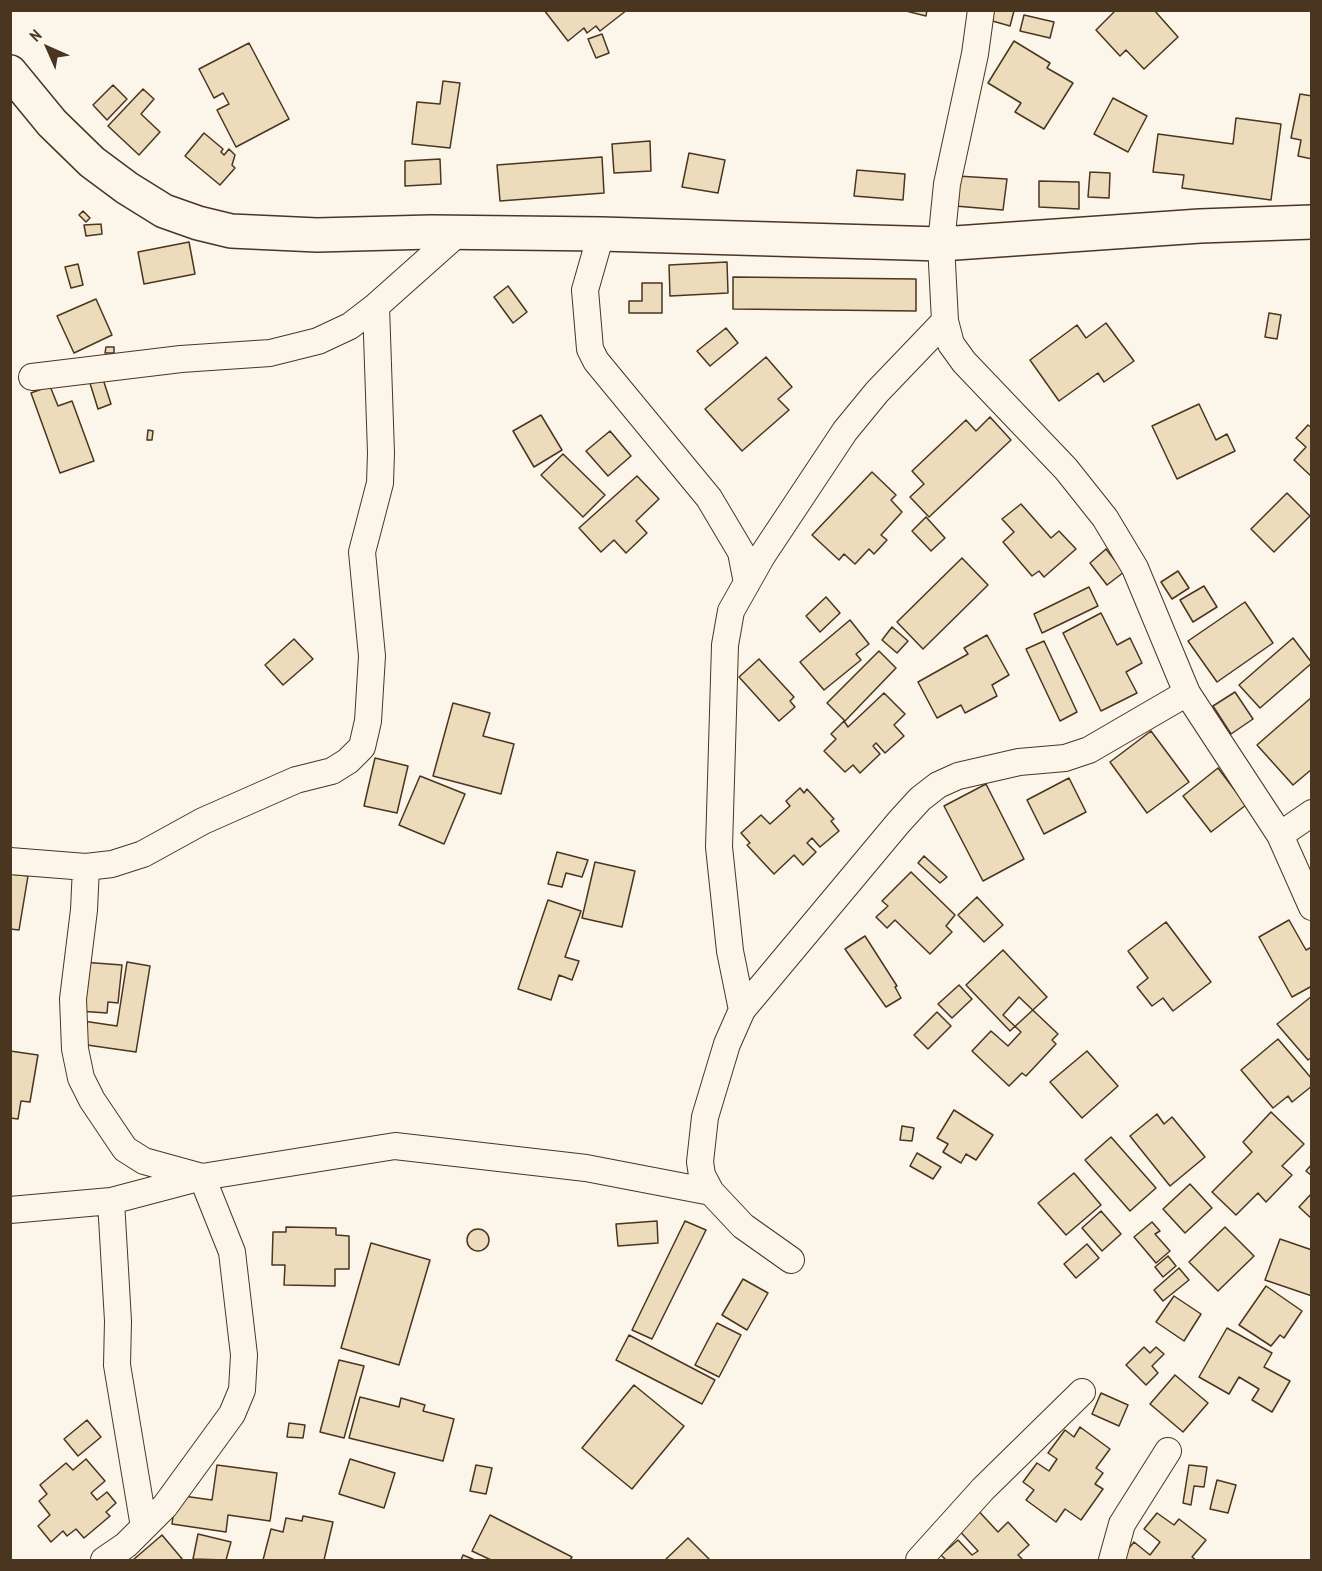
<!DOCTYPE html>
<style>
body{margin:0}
#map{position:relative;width:1322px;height:1571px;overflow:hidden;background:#fbf6e9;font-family:"PT Sans Narrow",sans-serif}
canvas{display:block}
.frame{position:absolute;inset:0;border:12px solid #4a3520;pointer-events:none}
.north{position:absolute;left:18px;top:18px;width:60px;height:60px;-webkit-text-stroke:4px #fbf6e9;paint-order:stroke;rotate:315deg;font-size:16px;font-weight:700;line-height:24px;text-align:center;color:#4a3520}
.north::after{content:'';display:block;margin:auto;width:21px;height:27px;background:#4a3520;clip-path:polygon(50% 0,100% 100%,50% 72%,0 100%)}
</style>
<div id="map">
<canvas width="1322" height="1571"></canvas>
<div class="frame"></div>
<div class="north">N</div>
</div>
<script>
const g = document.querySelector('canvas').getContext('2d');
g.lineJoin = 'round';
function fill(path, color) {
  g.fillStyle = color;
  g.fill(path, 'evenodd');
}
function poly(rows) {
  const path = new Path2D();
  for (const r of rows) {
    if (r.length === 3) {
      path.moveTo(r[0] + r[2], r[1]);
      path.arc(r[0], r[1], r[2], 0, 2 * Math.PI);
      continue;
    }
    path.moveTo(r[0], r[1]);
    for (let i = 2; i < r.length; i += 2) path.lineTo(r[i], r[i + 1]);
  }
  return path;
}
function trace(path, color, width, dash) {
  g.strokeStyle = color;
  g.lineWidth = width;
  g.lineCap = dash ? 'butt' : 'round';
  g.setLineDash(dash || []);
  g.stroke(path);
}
const building = poly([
 [544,10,627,10,600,31,596,26,587,33,584,28,568,41,544,10],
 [902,10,927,10,926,16,902,10],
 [992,10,1014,11,1010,26,989,20,992,10],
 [1116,10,1154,10,1178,37,1144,69,1126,50,1120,56,1096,30,1116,10],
 [1024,15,1054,22,1050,38,1020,31,1024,15],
 [602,34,609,53,596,58,588,39,602,34],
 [1014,41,1050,63,1047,68,1073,83,1044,129,1015,112,1021,103,988,83,1014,41],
 [249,43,289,119,236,147,217,110,229,104,223,93,214,98,199,69,249,43],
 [443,81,460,83,450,148,412,144,417,102,440,104,443,81],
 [113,85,127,99,107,120,93,105,113,85],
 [143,89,154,99,141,114,160,132,139,155,108,126,143,89],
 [1300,94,1312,96,1312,159,1298,156,1301,140,1291,138,1300,94],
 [1113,98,1147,116,1128,152,1094,134,1113,98],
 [1236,118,1281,124,1271,200,1182,188,1184,175,1153,172,1158,134,1233,144,1236,118],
 [204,133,223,149,221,152,224,155,229,149,235,155,232,165,235,168,220,185,185,156,204,133],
 [650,141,651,171,614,173,612,144,650,141],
 [689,153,725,160,718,193,682,187,689,153],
 [602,157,604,193,500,201,497,165,602,157],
 [440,159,441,184,405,186,405,161,440,159],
 [857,170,905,174,903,200,854,196,857,170],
 [1090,172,1110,173,1109,198,1088,197,1090,172],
 [957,176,1007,179,1003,210,955,206,957,176],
 [1039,181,1079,182,1079,209,1039,207,1039,181],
 [83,211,90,218,86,222,79,215,83,211],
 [101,224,102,234,86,236,84,225,101,224],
 [189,242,195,274,144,284,138,252,189,242],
 [727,262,728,293,670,296,669,265,727,262],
 [78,264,83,285,71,288,65,267,78,264],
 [733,277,916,279,916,311,733,309,733,277],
 [642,283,662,283,662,313,629,313,629,301,642,301,642,283],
 [508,286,527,312,513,323,494,297,508,286],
 [96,299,112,335,74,353,57,316,96,299],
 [1269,313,1281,315,1277,339,1265,337,1269,313],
 [1106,323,1134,361,1104,382,1098,373,1059,401,1030,360,1077,325,1086,338,1106,323],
 [726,328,738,343,710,366,697,351,726,328],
 [106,347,114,347,114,353,105,353,106,347],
 [766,357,792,387,778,399,789,410,742,451,705,409,766,357],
 [102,376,111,404,98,409,89,380,102,376],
 [50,386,58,406,72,401,94,461,60,473,31,393,50,386],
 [1199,404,1216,440,1227,434,1235,451,1177,479,1152,426,1199,404],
 [541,415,562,450,534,467,513,431,541,415],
 [990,417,1011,440,929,517,910,497,924,484,912,471,966,420,976,431,990,417],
 [1308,425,1312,428,1312,477,1294,460,1306,447,1296,438,1308,425],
 [148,430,153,431,152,440,147,440,148,430],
 [610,431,631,456,608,476,586,451,610,431],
 [563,454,605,495,583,517,541,475,563,454],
 [872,472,896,495,891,500,902,512,881,535,887,540,874,554,869,549,855,564,844,554,839,560,812,535,872,472],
 [637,476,659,499,636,521,647,533,626,553,614,540,601,552,579,528,637,476],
 [1287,493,1310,516,1274,552,1251,529,1287,493],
 [1021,504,1051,538,1059,531,1076,549,1044,577,1039,571,1032,576,1003,542,1014,532,1002,519,1021,504],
 [926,517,945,538,931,551,912,531,926,517],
 [1106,549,1124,572,1107,585,1090,563,1106,549],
 [962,558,988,585,923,649,897,622,962,558],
 [1178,571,1189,588,1172,599,1161,582,1178,571],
 [1204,586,1217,607,1193,622,1180,600,1204,586],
 [1089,587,1098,606,1042,633,1034,614,1089,587],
 [826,597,840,613,820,632,806,616,826,597],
 [1245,602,1273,643,1217,682,1188,641,1245,602],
 [1101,613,1117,645,1130,638,1142,663,1126,672,1137,693,1101,711,1063,633,1101,613],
 [850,620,869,644,856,654,861,660,824,690,800,662,850,620],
 [892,627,908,641,897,653,882,640,892,627],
 [987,635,1009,675,992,685,997,696,965,713,961,705,937,718,918,682,968,654,964,648,987,635],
 [1293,638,1312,663,1260,708,1239,685,1293,638],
 [294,639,313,659,283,685,265,665,294,639],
 [1044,641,1077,712,1060,721,1026,649,1044,641],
 [879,651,896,668,845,721,827,703,879,651],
 [759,659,794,697,790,701,795,707,779,721,739,677,759,659],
 [1235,692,1253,719,1231,734,1213,706,1235,692],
 [884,693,905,714,894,725,904,736,885,753,876,743,873,746,880,754,860,773,853,765,845,772,824,751,836,739,831,734,844,721,848,727,884,693],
 [1312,697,1312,769,1293,785,1257,745,1312,697],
 [453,703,490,713,483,736,514,744,501,794,433,776,453,703],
 [1151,731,1189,782,1147,813,1110,762,1151,731],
 [375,758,408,766,397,813,364,806,375,758],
 [1218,768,1246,805,1211,832,1183,796,1218,768],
 [420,776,465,794,444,844,399,825,420,776],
 [1069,778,1086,812,1044,834,1027,800,1069,778],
 [986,784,1024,859,983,881,944,806,986,784],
 [800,788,804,793,807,789,834,819,831,821,839,831,820,847,812,838,807,843,816,852,803,865,794,855,774,874,747,845,750,843,741,833,761,815,770,824,790,806,786,801,800,788],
 [557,852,588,860,582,877,566,873,562,887,548,884,557,852],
 [924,856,947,877,940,883,918,863,924,856],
 [595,862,635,871,622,927,582,918,595,862],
 [911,872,955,915,946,926,952,932,930,954,895,920,887,928,876,917,888,906,882,901,911,872],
 [10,874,28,876,19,930,10,929,10,874],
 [977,897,1003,925,984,942,958,915,977,897],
 [548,900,581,911,565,957,579,961,572,980,559,975,551,1000,518,989,548,900],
 [1289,920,1306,950,1312,947,1312,986,1292,997,1259,937,1289,920],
 [1166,922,1211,982,1173,1011,1163,998,1152,1006,1137,987,1148,978,1128,951,1166,922],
 [865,936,897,986,895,987,901,998,886,1007,845,949,865,936],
 [1003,950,1047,997,1010,1031,966,985,1003,950],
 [82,962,122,965,118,1003,108,1002,107,1013,78,1011,82,962],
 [127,962,150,966,136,1052,80,1044,83,1021,117,1026,127,962],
 [959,985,972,999,952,1018,938,1004,959,985],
 [1312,996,1312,1057,1308,1060,1277,1024,1312,996],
 [1019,997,1058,1034,1052,1040,1056,1044,1026,1076,1022,1073,1009,1086,972,1051,991,1031,1008,1046,1021,1032,1003,1015,1019,997],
 [937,1012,951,1026,928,1049,914,1035,937,1012],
 [1278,1039,1312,1079,1312,1086,1292,1102,1288,1096,1273,1108,1241,1070,1278,1039],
 [10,1051,38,1055,30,1102,21,1101,18,1119,10,1118,10,1051],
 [1087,1051,1118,1086,1082,1118,1050,1082,1087,1051],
 [954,1110,993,1135,976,1160,966,1154,961,1163,943,1152,948,1144,937,1138,954,1110],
 [1271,1112,1304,1144,1282,1166,1292,1175,1266,1202,1258,1193,1236,1215,1212,1192,1252,1152,1243,1142,1271,1112],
 [1157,1114,1164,1124,1172,1117,1205,1157,1170,1186,1130,1136,1157,1114],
 [902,1126,914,1128,912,1141,900,1140,902,1126],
 [1111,1137,1156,1188,1130,1211,1085,1160,1111,1137],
 [917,1153,941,1167,933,1179,910,1166,917,1153],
 [1312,1164,1312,1176,1306,1171,1312,1164],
 [1074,1173,1101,1205,1066,1235,1038,1203,1074,1173],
 [1190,1184,1212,1208,1185,1233,1163,1209,1190,1184],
 [1312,1193,1312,1219,1299,1207,1312,1193],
 [1101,1211,1121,1234,1102,1251,1082,1228,1101,1211],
 [657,1221,658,1243,618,1246,616,1224,657,1221],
 [685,1221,706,1230,652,1339,632,1330,685,1221],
 [1152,1222,1160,1231,1155,1234,1170,1251,1156,1263,1134,1237,1152,1222],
 [286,1227,336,1228,336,1235,349,1236,349,1269,335,1269,335,1286,284,1285,285,1265,272,1265,273,1232,286,1232,286,1227],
 [1225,1227,1254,1256,1218,1291,1189,1262,1225,1227],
 [478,1240,11],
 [1280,1239,1312,1250,1312,1296,1265,1280,1280,1239],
 [371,1243,430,1260,399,1365,341,1348,371,1243],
 [1087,1244,1099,1258,1076,1278,1064,1264,1087,1244],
 [1168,1256,1176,1266,1163,1277,1155,1267,1168,1256],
 [1179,1268,1189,1280,1163,1301,1154,1290,1179,1268],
 [743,1279,768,1293,747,1330,722,1315,743,1279],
 [1266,1286,1302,1311,1284,1338,1280,1335,1271,1346,1239,1325,1266,1286],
 [1174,1296,1201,1314,1184,1341,1156,1322,1174,1296],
 [717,1323,741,1335,719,1377,695,1365,717,1323],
 [1227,1328,1272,1353,1264,1367,1290,1381,1272,1412,1252,1400,1259,1389,1239,1377,1229,1394,1199,1377,1227,1328],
 [629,1335,715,1380,702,1404,616,1360,629,1335],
 [1144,1347,1150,1353,1156,1347,1164,1354,1152,1366,1158,1373,1146,1385,1126,1365,1144,1347],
 [339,1360,364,1366,344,1438,320,1432,339,1360],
 [1175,1375,1208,1403,1183,1432,1150,1404,1175,1375],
 [634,1385,684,1426,632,1489,582,1448,634,1385],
 [1101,1393,1128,1405,1119,1426,1092,1414,1101,1393],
 [360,1397,399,1407,401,1398,425,1405,423,1411,454,1419,443,1461,349,1438,360,1397],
 [87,1420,101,1437,78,1456,64,1439,87,1420],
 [289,1423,305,1425,303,1438,287,1437,289,1423],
 [1080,1427,1110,1449,1096,1468,1103,1473,1095,1484,1103,1489,1081,1520,1065,1509,1056,1522,1026,1500,1034,1490,1023,1482,1037,1463,1049,1471,1057,1459,1048,1453,1065,1430,1074,1437,1080,1427],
 [86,1459,105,1481,91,1493,97,1500,107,1492,116,1503,106,1512,110,1516,84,1538,76,1529,67,1536,63,1531,51,1542,38,1526,50,1515,39,1501,47,1494,40,1485,66,1463,73,1470,86,1459],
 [350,1459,395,1473,384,1508,339,1494,350,1459],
 [217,1465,277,1473,270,1521,228,1515,226,1532,172,1524,176,1495,212,1500,217,1465],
 [476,1465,492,1468,486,1494,470,1491,476,1465],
 [1189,1465,1207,1467,1204,1487,1194,1486,1191,1505,1183,1503,1189,1465],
 [1217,1480,1236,1485,1228,1513,1210,1509,1217,1480],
 [974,1506,998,1532,1008,1522,1029,1545,1018,1555,1023,1560,946,1560,941,1555,958,1540,972,1555,978,1551,954,1525,974,1506],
 [1157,1513,1174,1525,1179,1519,1206,1540,1192,1557,1196,1560,1119,1560,1134,1542,1150,1555,1160,1542,1144,1529,1157,1513],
 [490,1515,572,1557,570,1560,491,1560,472,1551,490,1515],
 [303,1516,333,1522,324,1560,263,1560,271,1529,283,1532,286,1518,302,1521,303,1516],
 [198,1534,231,1542,226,1560,193,1559,198,1534],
 [162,1535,183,1560,133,1560,162,1535],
 [688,1538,710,1560,665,1560,688,1538],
 [463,1555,475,1560,461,1560,463,1555]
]);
fill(building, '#ecdcbc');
trace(building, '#4a3520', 1.5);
const street = poly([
 [981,10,975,54,947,184,941,244,945,321,951,344,964,362,1066,469,1105,518,1135,568,1187,693,1280,835,1312,907],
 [601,234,585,290,590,349,596,361,709,498,741,552,747,583],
 [32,377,181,359,270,353,318,341,350,326,376,306,458,233],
 [1280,835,1312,813],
 [10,861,86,867,112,864,143,854,203,821,296,780,332,771,348,761,362,747,368,721,372,656,362,552,380,483,381,453,376,306],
 [86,867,84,910,73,999,75,1049,81,1078,92,1100,125,1149,144,1161,202,1177,232,1252,244,1355,242,1390,232,1414,165,1506,126,1545,104,1560],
 [742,1010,730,951,719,847,725,645,731,611,762,556,845,431,877,392,945,321],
 [111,1201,118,1321,117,1365,144,1527],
 [10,1210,111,1201,202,1177,395,1146,586,1168,711,1192],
 [791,1260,743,1226,711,1192,702,1175,700,1162,705,1117,727,1044,742,1010,899,822,920,799,938,785,958,776,1019,762,1065,758,1089,750,1187,693],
 [919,1560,983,1489,1082,1392],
 [1112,1560,1122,1524,1168,1451]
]);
const secondary = poly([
 [10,72,52,123,92,162,127,188,164,211,198,223,231,231,317,235,431,232,601,234,941,244,1200,226,1312,222]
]);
trace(street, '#4a3520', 28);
trace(secondary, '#4a3520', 36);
trace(street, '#fbf6e9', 26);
trace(secondary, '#fbf6e9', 33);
</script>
